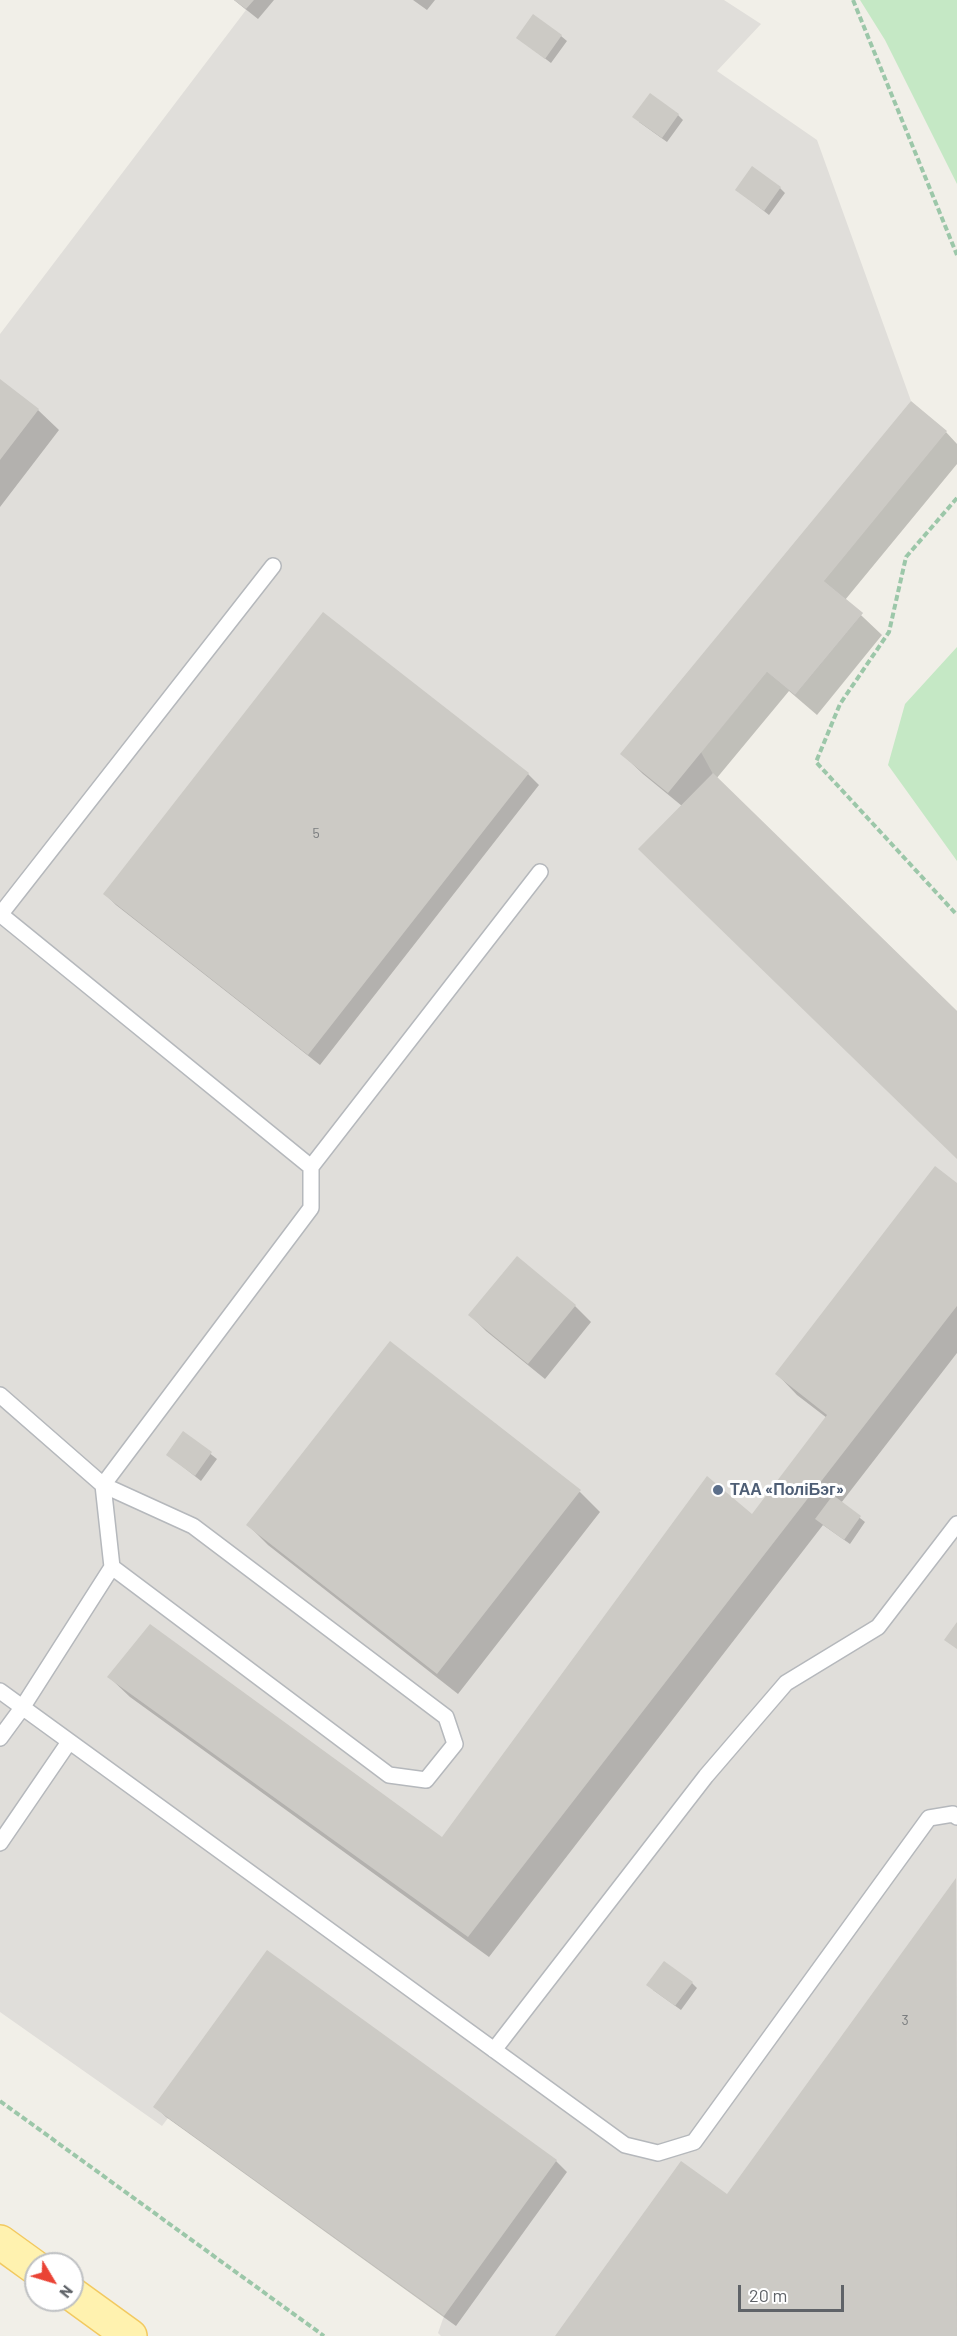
<!DOCTYPE html>
<meta charset="utf-8">
<style>
body{margin:0}
#map{position:relative;width:957px;height:2336px;overflow:hidden;background:#f1efe8;font-family:Barlow,sans-serif}
canvas{display:block}
.north{position:absolute;left:24px;top:2252px;width:60px;height:60px;box-sizing:border-box;background:#fff;border:2px solid #bfc1c3;border-radius:50%;rotate:128deg;font-size:16px;font-weight:700;line-height:24px;text-align:center;color:#5f6368}
.north::after{content:'';display:block;margin:auto;width:21px;height:27px;background:#ea4335;clip-path:polygon(50% 0,100% 100%,50% 72%,0 100%)}
.scale{position:absolute;left:738px;top:2285px;width:106px;height:27px;box-sizing:border-box;border:3px solid #5f6368;border-top:0;padding-left:8px;font-size:18px;line-height:21px;white-space:nowrap;color:#5f6368;-webkit-text-stroke:4px #fff;paint-order:stroke}
</style>
<div id="map">
<canvas width="957" height="2336"></canvas>
<div class="north">N</div>
<div class="scale">20 m</div>
</div>
<script>
const g = document.querySelector('canvas').getContext('2d');
g.lineJoin = 'round';
function fill(path, color) {
  g.fillStyle = color;
  g.fill(path, 'evenodd');
}
function poly(rows) {
  const path = new Path2D();
  for (const r of rows) {
    path.moveTo(r[0], r[1]);
    for (let i = 2; i < r.length; i += 2) path.lineTo(r[i], r[i + 1]);
  }
  return path;
}
function trace(path, color, width, dash) {
  g.strokeStyle = color;
  g.lineWidth = width;
  g.lineCap = dash ? 'butt' : 'round';
  g.setLineDash(dash || []);
  g.stroke(path);
}
function label(font, color, halo, rows, align = 'center') {
  g.font = font + ' Barlow,sans-serif';
  g.lineWidth = 6;
  g.setLineDash([]);
  g.textBaseline = 'middle';
  g.strokeStyle = halo;
  g.fillStyle = color;
  for (const [text, x, y, turn = 0] of rows) {
    g.save();
    g.translate(x, y);
    g.rotate((+turn || 0) * Math.PI / 180);
    g.textAlign = isNaN(turn) ? turn : align;
    if (halo) g.strokeText(text, 0, 0);
    g.fillText(text, 0, 0);
    g.restore();
  }
}
fill(poly([
 [234,0,724,0,761,24,717,71,817,140,911,401,824,581,863,613,795,695,767,672,701,752,713,774,957,1011,957,2336,441,2336,438,2333,444,2316,168,2118,162,2126,0,2012,0,334,246,10]
]), '#e0deda');
fill(poly([
 [860,0,957,0,957,184,885,40],
 [957,647,957,861,888,765,905,704]
]), '#c5e8c5');
fill(poly([
 [234,0,274,0,258,19],
 [413,0,435,0,427,10],
 [561,36,567,41,551,63,518,38],
 [678,115,683,120,667,142,639,122],
 [780,188,785,193,769,215,737,190],
 [0,381,38,410,59,430,0,507],
 [946,432,957,444,957,464,845,600,882,635,817,715,789,691,716,779,957,1013,957,1157,682,806,643,774,622,754],
 [528,774,539,785,320,1065,116,905,105,894],
 [957,1185,957,1353,841,1503,865,1522,850,1544,823,1525,489,1957,130,1697,109,1677,442,1839,752,1516,827,1418,797,1395,777,1374],
 [517,1259,575,1306,591,1322,545,1379,486,1331,470,1315],
 [184,1433,217,1459,201,1481,168,1455],
 [580,1492,600,1512,458,1694,268,1545,248,1525],
 [956,1880,957,2336,557,2336,728,2196],
 [267,1952,556,2161,567,2172,456,2326,166,2117,155,2106],
 [692,1983,697,1988,681,2010,653,1990]
]), '#0003');
fill(poly([
 [234,0,254,0,246,9],
 [533,14,562,35,545,59,516,38],
 [650,93,679,114,662,138,632,117],
 [752,166,781,187,764,211,735,190],
 [0,379,39,409,0,460],
 [911,401,947,431,824,581,863,613,795,695,767,672,668,793,620,754],
 [323,612,529,773,308,1055,103,894],
 [713,773,957,1011,957,1159,638,849],
 [935,1166,957,1183,957,1306,468,1937,107,1677,150,1624,442,1837,707,1476,752,1514,827,1415,775,1374],
 [517,1256,576,1305,528,1364,468,1315],
 [390,1341,581,1490,437,1674,246,1525],
 [183,1431,212,1452,195,1476,166,1455],
 [833,1495,861,1516,844,1540,815,1519],
 [957,1622,957,1649,944,1640],
 [956,1878,957,2336,555,2336,681,2161,727,2194],
 [267,1950,557,2160,444,2316,153,2107],
 [664,1961,693,1982,675,2006,646,1985]
]), '#cccac5');
const lane = poly([
 [0,914,311,1167,311,1208,103,1485,112,1567,22,1708,0,1738],
 [0,915,273,566],
 [311,1167,540,872],
 [0,1395,103,1485,193,1526,446,1717,455,1744,426,1780,389,1775,112,1567],
 [0,1691,625,2145,658,2153,694,2142,929,1818,953,1814,957,1817],
 [0,1843,69,1742],
 [494,2050,706,1776,786,1683,878,1627,957,1524]
]);
const primary = poly([
 [0,2242,36,2268],
 [72,2294,130,2336]
]);
trace(lane, '#b5b8bc', 18);
trace(primary, '#f2c960', 36);
trace(poly([
 [853,0,957,255],
 [957,498,906,557,889,632,840,704,816,762,957,915],
 [0,2101,324,2336]
]), '#9cc7a9', 4, [6, 3]);
trace(lane, '#fff', 15);
trace(primary, '#fff2af', 33);
for (const [x, y, r, color] of [
 [718,1490,6,"#5c6f8a"]
]) {
  const dot = new Path2D();
  dot.arc(x, y, r, 0, 2 * Math.PI);
  g.fillStyle = color;
  g.fill(dot);
  trace(dot, '#fff', 2);
}
label('14px', '#7a7d7f', null, [
 ["5",316,833],
 ["3",905,2020]
]);
label('bold 16px', '#4e5e75', '#fff', [
 ["ТАА «ПоліБэг»",730,1490]
], 'left');
</script>
